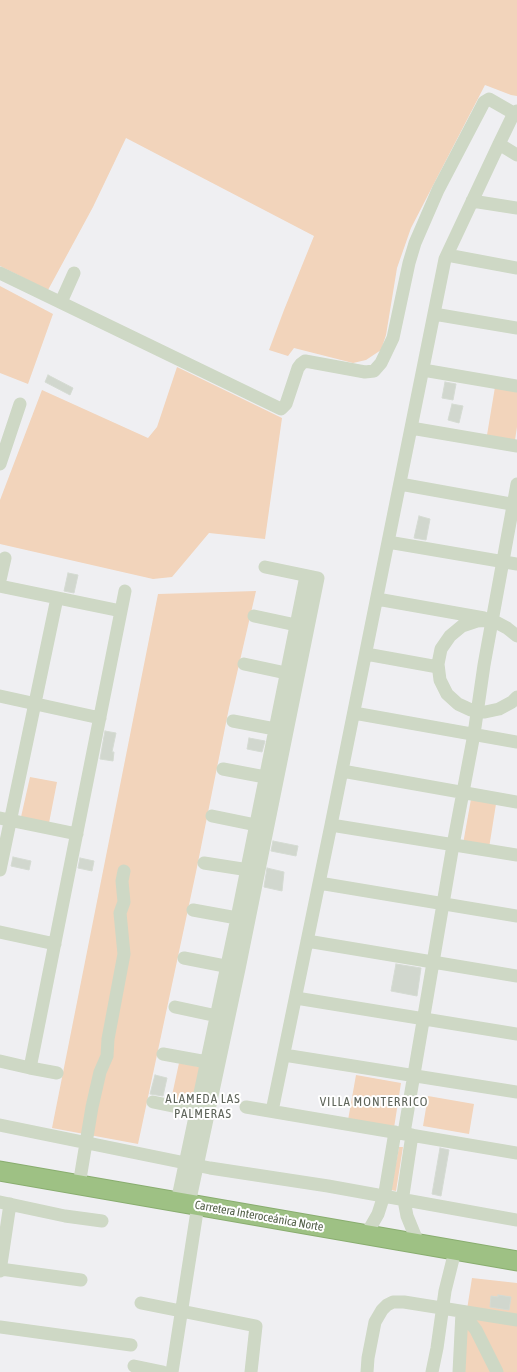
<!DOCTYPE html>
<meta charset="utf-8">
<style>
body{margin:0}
canvas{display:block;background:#efeff2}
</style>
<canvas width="517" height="1372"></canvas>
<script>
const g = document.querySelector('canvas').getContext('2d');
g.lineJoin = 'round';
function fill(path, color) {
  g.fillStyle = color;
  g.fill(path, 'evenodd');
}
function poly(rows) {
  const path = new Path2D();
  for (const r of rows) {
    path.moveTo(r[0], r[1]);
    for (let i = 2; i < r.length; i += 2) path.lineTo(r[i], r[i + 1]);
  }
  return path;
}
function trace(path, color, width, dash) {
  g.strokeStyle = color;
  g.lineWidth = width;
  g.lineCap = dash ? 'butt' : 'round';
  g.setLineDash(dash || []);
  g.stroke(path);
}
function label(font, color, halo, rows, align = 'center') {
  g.font = font + ' "Asap Condensed",sans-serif';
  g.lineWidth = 4;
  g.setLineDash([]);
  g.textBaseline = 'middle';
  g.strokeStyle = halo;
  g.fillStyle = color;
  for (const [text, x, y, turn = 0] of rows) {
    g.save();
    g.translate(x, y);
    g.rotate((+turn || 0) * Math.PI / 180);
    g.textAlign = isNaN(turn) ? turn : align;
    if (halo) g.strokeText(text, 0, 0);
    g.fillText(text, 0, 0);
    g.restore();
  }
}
fill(poly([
 [0,0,517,0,517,96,511,95,485,85,411,228,397,268,386,335,381,350,366,360,353,363,294,348,288,356,269,350,284,310,314,236,126,138,93,207,48,290,0,266],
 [0,286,53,314,28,384,0,373],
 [177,367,282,418,265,539,209,533,172,577,153,579,0,544,0,500,42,390,148,438,157,427],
 [495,387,517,391,517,427,515,440,487,435],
 [256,591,229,708,196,872,138,1144,52,1128,158,594],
 [30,777,57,782,49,823,21,817],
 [471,799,496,804,489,848,463,844],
 [179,1063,200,1067,193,1105,171,1100],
 [356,1075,401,1083,394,1128,348,1120],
 [428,1096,474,1104,469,1134,423,1126],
 [399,1147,403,1147,396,1191,391,1190],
 [472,1278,517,1283,517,1372,457,1372]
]), '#f2d4bb');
const building = poly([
 [48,375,73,388,70,395,45,382,48,375],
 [445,382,456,384,453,400,442,398,445,382],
 [452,404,463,406,459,423,448,420,452,404],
 [419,516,430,519,426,540,414,538,419,516],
 [68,573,78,575,74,593,64,591,68,573],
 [105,731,116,733,112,752,114,752,113,761,100,759,105,731],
 [249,738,265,741,262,752,247,749,249,738],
 [273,841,298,846,296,856,271,851,273,841],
 [13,857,31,861,29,870,11,866,13,857],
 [80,858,94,861,92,871,78,868,80,858],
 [267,868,284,872,282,891,264,887,267,868],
 [396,964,421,968,417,996,391,991,396,964],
 [155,1075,167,1078,163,1096,150,1094,155,1075],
 [440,1148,449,1150,441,1196,432,1194,440,1148],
 [498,1295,511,1297,509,1310,490,1307,491,1296,498,1297,498,1295]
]);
fill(building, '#d1d7ce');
trace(building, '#d5dbd3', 1);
const highway = poly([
 [0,1171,517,1261]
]);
trace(highway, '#89ad6f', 21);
trace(poly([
 [499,144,517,155],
 [472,201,517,208],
 [447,255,517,268],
 [0,273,281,409,286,404,298,368,301,364,305,361,365,372,374,371,381,363,393,338,409,263,415,243,438,190,482,106,484,102,489,99,517,115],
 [61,302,74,273],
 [434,314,517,328],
 [423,370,517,386],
 [411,428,517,446],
 [0,464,20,404],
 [400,484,517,505],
 [388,542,517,564],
 [0,580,5,558],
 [0,586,121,611],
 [377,599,484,618],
 [254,616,296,625],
 [517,636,507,628,492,620,477,621,462,626,450,636,441,649,438,664,440,680,447,694,458,704,471,710,485,712,499,709,512,702,517,697],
 [366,654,438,667],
 [244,664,286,673],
 [0,696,100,718],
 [354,713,517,742],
 [233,721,275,729],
 [223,769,265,777],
 [342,771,517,802],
 [212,816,256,825],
 [0,818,77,834],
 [331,825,517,855],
 [204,863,255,871],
 [0,870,57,598],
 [319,883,517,916],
 [193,910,237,918],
 [0,932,55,944],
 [307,941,517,976],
 [184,958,235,968],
 [296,998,517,1034],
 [175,1007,217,1016],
 [163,1054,207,1062],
 [284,1055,517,1092],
 [0,1061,30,1068,125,591],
 [30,1068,57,1073],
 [153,1102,197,1111],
 [246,1107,517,1153],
 [272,1111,331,825,445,259,499,144,514,113,517,111],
 [0,1125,210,1168,328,1186,517,1220],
 [404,1133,453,845,474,734,484,665,517,484],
 [412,1135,403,1195,407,1216,418,1243],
 [79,1185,92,1107,100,1072,107,1056,108,1039,124,954,120,913,124,902,122,881,124,871],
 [0,1202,65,1216,102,1221],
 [177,1202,237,918,306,576],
 [189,1204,239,969,318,578,265,567],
 [366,1235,378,1214,385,1192,395,1132],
 [0,1269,81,1280],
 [0,1271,10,1204],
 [141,1303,256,1326,251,1372],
 [462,1312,476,1330,497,1372],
 [0,1327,131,1345],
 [134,1366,163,1372],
 [172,1372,198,1205],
 [367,1372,368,1358,375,1322,382,1310,387,1305,393,1302,404,1302,517,1320],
 [432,1372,437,1348,445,1291,455,1251],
 [459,1372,462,1312]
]), '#ced8c5', 13);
trace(highway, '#9ec184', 19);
label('12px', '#515e46', '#fff', [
 ["Carretera Interoceánica Norte",259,1216,10]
]);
g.letterSpacing = '1px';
label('13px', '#5f655b', '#fff', [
 ["ALAMEDA LAS",203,1099],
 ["PALMERAS",203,1114],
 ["VILLA MONTERRICO",374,1102]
]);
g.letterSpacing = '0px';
</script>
